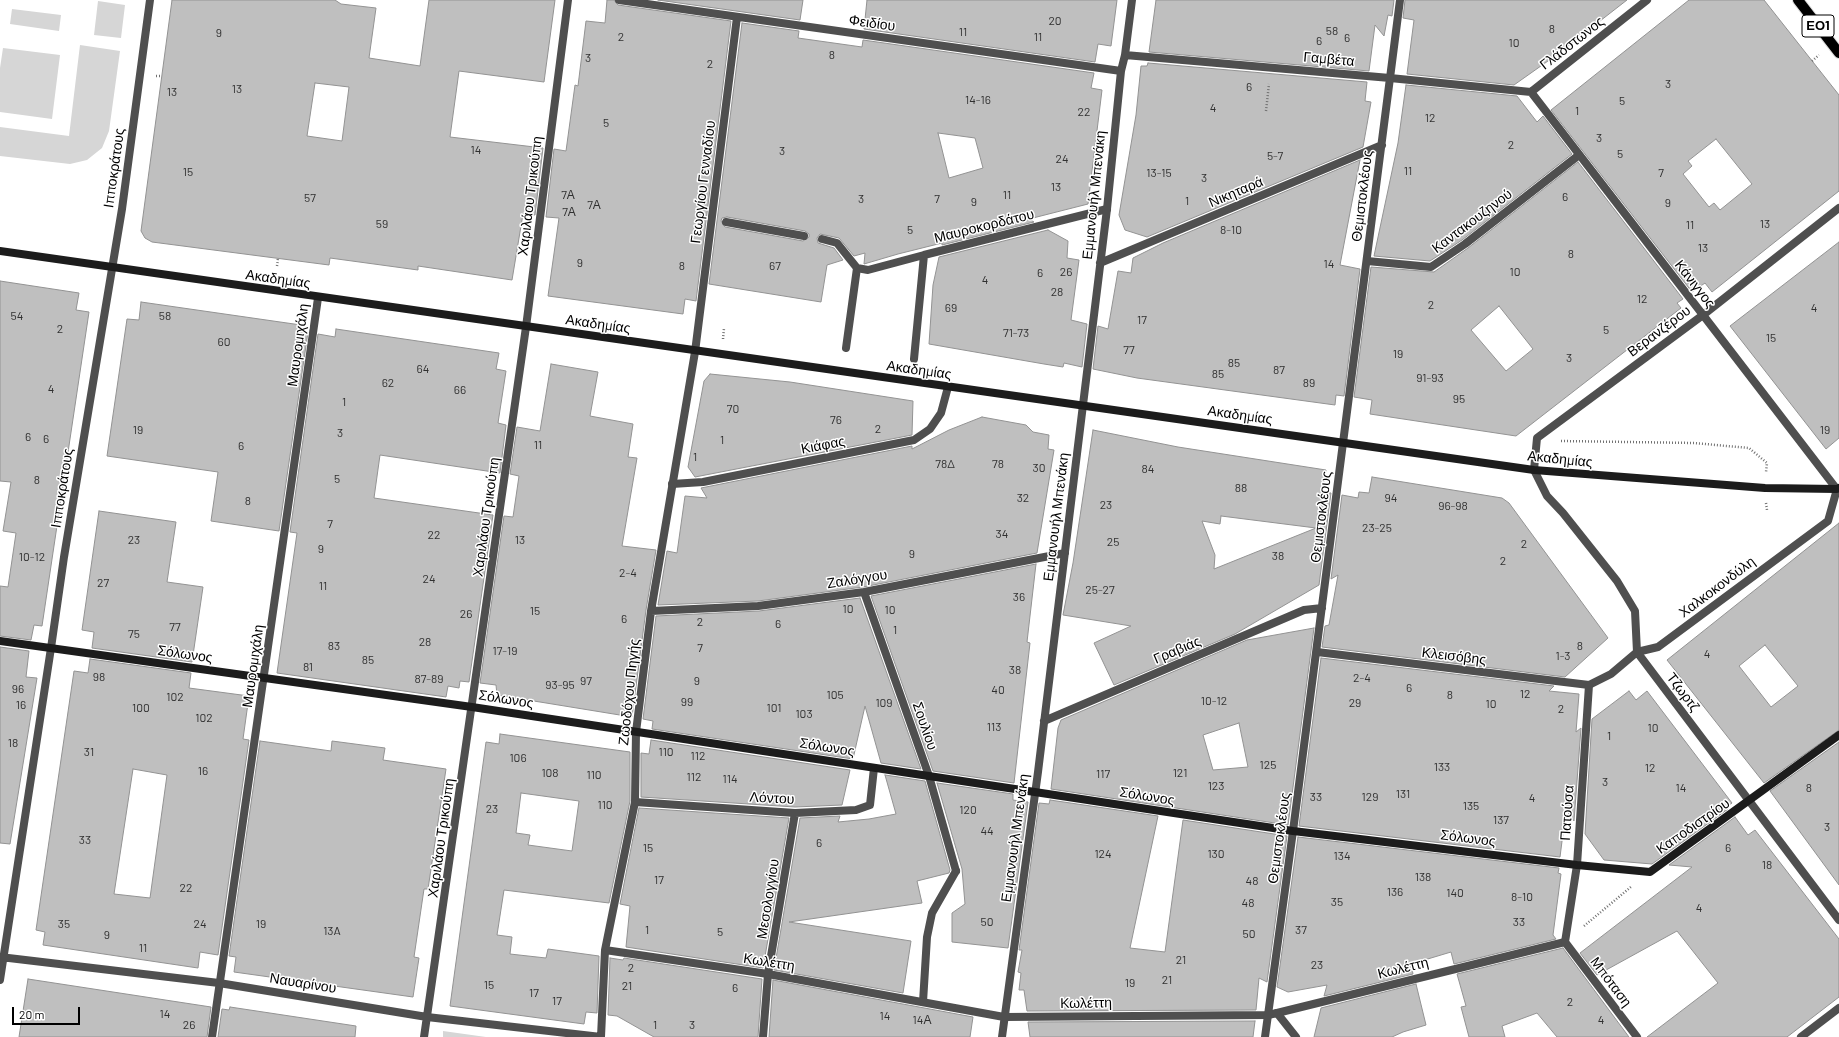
<!DOCTYPE html>
<meta charset="utf-8">
<style>
body{margin:0}
#map{position:relative;width:1839px;height:1037px;overflow:hidden;background:#fff;font-family:Barlow,sans-serif}
canvas{display:block}
.scale{position:absolute;left:12px;top:1007px;width:68px;height:18px;box-sizing:border-box;border:2px solid #000;border-top:0;padding-left:5px;font-size:12px;line-height:14px;white-space:nowrap;color:#000;-webkit-text-stroke:3px #fff;paint-order:stroke}
</style>
<div id="map">
<canvas width="1839" height="1037"></canvas>
<div class="scale">20 m</div>
</div>
<script>
const g = document.querySelector('canvas').getContext('2d');
g.lineJoin = 'round';
function fill(path, color) {
  g.fillStyle = color;
  g.fill(path, 'evenodd');
}
function poly(rows) {
  const path = new Path2D();
  for (const r of rows) {
    path.moveTo(r[0], r[1]);
    for (let i = 2; i < r.length; i += 2) path.lineTo(r[i], r[i + 1]);
  }
  return path;
}
function trace(path, color, width, dash) {
  g.strokeStyle = color;
  g.lineWidth = width;
  g.lineCap = dash ? 'butt' : 'round';
  g.setLineDash(dash || []);
  g.stroke(path);
}
function label(font, color, halo, rows, align = 'center') {
  g.font = font + ' Barlow,sans-serif';
  g.lineWidth = 3;
  g.setLineDash([]);
  g.textBaseline = 'middle';
  g.strokeStyle = halo;
  g.fillStyle = color;
  for (const [text, x, y, turn = 0] of rows) {
    g.save();
    g.translate(x, y);
    g.rotate((+turn || 0) * Math.PI / 180);
    g.textAlign = isNaN(turn) ? turn : align;
    if (halo) g.strokeText(text, 0, 0);
    g.fillText(text, 0, 0);
    g.restore();
  }
}
fill(poly([
 [98,1,125,5,121,38,94,35],
 [12,9,61,15,59,31,10,24],
 [80,45,120,51,109,131,102,148,87,160,70,164,0,156,0,127,69,136],
 [3,48,60,55,52,119,0,112,0,68],
 [443,1031,486,1037,443,1037]
]), '#d6d6d6');
const building = poly([
 [172,0,335,0,341,4,376,8,369,58,420,66,429,0,555,0,544,82,459,71,450,137,543,148,535,215,523,214,512,280,418,266,418,270,330,258,329,265,152,242,145,238,141,231,172,0],
 [315,83,349,87,342,141,307,136,315,83],
 [607,0,614,0,618,5,731,21,696,301,685,299,683,314,548,296,559,218,546,217,554,149,566,151,575,85,578,86,586,21,605,23,607,0],
 [658,0,803,0,800,20,658,0],
 [867,0,1117,0,1111,46,1098,44,1095,62,864,29,867,0],
 [1156,0,1394,0,1392,16,1388,15,1384,36,1375,25,1369,71,1149,52,1156,0],
 [1405,0,1627,0,1555,56,1514,85,1407,74,1414,20,1403,18,1405,0],
 [1689,0,1764,0,1839,95,1839,191,1712,292,1705,283,1692,292,1551,110,1689,0],
 [1716,139,1752,184,1720,210,1714,203,1709,207,1683,174,1692,166,1688,161,1716,139],
 [742,23,799,31,798,38,862,47,863,40,1094,73,1091,88,1102,90,1088,204,1029,219,1034,222,942,245,942,243,898,254,864,264,865,253,854,256,839,238,820,234,817,238,818,243,834,248,843,260,827,265,821,302,709,284,742,23],
 [938,133,975,138,983,168,949,178,938,133],
 [727,217,805,231,809,234,809,237,803,241,725,227,721,221,722,218,727,217],
 [1148,63,1367,82,1365,101,1371,102,1363,147,1147,237,1125,230,1119,215,1136,115,1141,66,1147,66,1148,63],
 [1406,85,1517,96,1537,122,1543,116,1572,154,1462,240,1430,261,1374,256,1398,143,1406,85],
 [1360,160,1340,265,1360,269,1344,396,1336,395,1335,405,1137,378,1093,369,1098,326,1108,329,1118,271,1131,273,1133,258,1163,243,1360,160],
 [1578,162,1683,299,1677,303,1681,308,1516,436,1370,414,1372,400,1354,397,1371,267,1434,272,1468,248,1578,162],
 [1499,306,1533,349,1506,371,1471,330,1499,306],
 [1048,230,1068,241,1067,258,1079,260,1071,320,1087,324,1082,367,1064,363,1063,367,1044,364,929,344,933,285,939,257,1048,230],
 [1839,242,1839,438,1826,449,1730,326,1839,242],
 [0,281,79,293,76,310,89,312,42,626,34,625,31,640,0,636,0,586,8,587,16,533,3,531,11,482,0,481,0,281],
 [141,302,301,325,300,331,308,332,279,531,211,521,218,472,107,456,127,319,139,320,141,302],
 [336,329,499,353,496,369,506,371,498,423,506,425,500,473,380,455,374,498,493,515,469,682,460,681,459,688,448,686,446,697,277,673,297,533,290,532,318,334,335,337,336,329],
 [551,364,598,372,590,416,633,424,628,457,637,458,622,546,656,550,646,610,632,717,497,695,496,685,480,683,504,516,513,517,519,476,510,474,517,427,540,431,551,364],
 [710,374,790,382,913,401,912,435,695,477,688,467,704,381,710,374],
 [982,417,1026,425,1033,432,1049,435,1048,449,1054,450,1037,553,863,587,758,601,658,605,667,551,677,553,685,496,707,498,701,488,912,446,912,449,949,430,982,417],
 [1093,430,1178,447,1326,470,1322,492,1331,493,1319,585,1235,634,1114,685,1094,643,1131,626,1063,615,1073,563,1093,430],
 [1221,516,1316,528,1214,569,1215,555,1202,521,1220,524,1221,516],
 [1372,477,1502,498,1509,503,1608,638,1565,677,1322,647,1325,626,1329,625,1338,575,1331,579,1342,495,1358,498,1359,492,1369,493,1372,477],
 [99,511,176,522,167,582,203,587,192,662,92,648,94,632,82,630,99,511],
 [1839,523,1839,730,1764,783,1667,660,1839,523],
 [1765,645,1798,686,1771,707,1739,666,1765,645],
 [1036,564,1027,642,1030,643,1014,783,933,771,871,596,1036,564],
 [860,598,921,769,881,763,865,706,853,759,652,729,653,721,643,719,656,616,759,611,860,598],
 [1314,628,1288,825,1051,789,1058,728,1061,720,1247,640,1314,628],
 [1239,723,1248,767,1213,770,1203,735,1239,723],
 [0,647,29,651,26,677,37,678,10,844,0,843,0,647],
 [1321,658,1554,686,1549,691,1579,694,1576,732,1581,728,1574,821,1566,810,1560,857,1299,826,1321,658],
 [90,659,191,673,189,688,249,696,243,739,249,740,218,955,200,952,198,968,43,945,45,932,36,930,74,671,88,673,90,659],
 [133,769,167,775,150,898,114,894,133,769],
 [1629,691,1636,700,1647,691,1732,803,1727,807,1728,809,1652,864,1604,860,1585,834,1592,719,1629,691],
 [500,734,630,752,630,801,609,903,504,890,497,935,512,937,510,954,546,958,548,949,599,956,597,1013,586,1012,584,1024,450,1006,486,742,499,744,500,734],
 [521,793,579,801,572,851,528,845,530,835,516,833,521,793],
 [651,740,850,770,842,805,795,807,641,797,641,753,649,754,651,740],
 [260,741,331,751,332,741,385,748,383,760,446,769,428,889,424,889,414,957,419,958,413,997,234,972,236,957,229,956,260,741],
 [1839,742,1839,885,1770,791,1839,742],
 [885,775,925,781,950,870,949,873,917,881,922,903,789,922,911,941,903,993,774,970,800,818,840,816,838,822,869,819,896,814,885,775],
 [937,783,1013,794,1013,800,1028,802,1008,948,952,942,952,913,965,904,962,869,937,783],
 [1050,800,1158,816,1130,948,1165,952,1183,820,1287,836,1267,982,1259,978,1256,1010,1027,1011,1024,990,1019,990,1021,973,1018,972,1022,950,1019,950,1039,803,1049,804,1050,800],
 [639,808,789,818,763,968,626,947,630,906,620,904,639,808],
 [1735,817,1748,835,1755,830,1839,939,1839,997,1787,1037,1647,1037,1718,983,1677,931,1597,975,1580,953,1692,867,1669,865,1735,817],
 [1298,837,1559,868,1558,873,1561,874,1553,935,1556,939,1454,964,1451,952,1411,964,1413,974,1324,996,1327,985,1288,992,1277,987,1298,837],
 [1563,948,1629,1037,1557,1037,1537,1013,1502,1026,1505,1037,1469,1037,1461,1007,1466,1006,1457,974,1563,948],
 [610,958,623,960,624,958,762,979,758,1037,654,1037,617,1016,608,1015,610,958],
 [28,979,211,1007,207,1037,19,1037,28,979],
 [773,980,973,1017,970,1037,769,1037,773,980],
 [1416,984,1426,1025,1403,1032,1392,1037,1314,1037,1321,1008,1416,984],
 [230,1007,356,1026,355,1037,218,1037,222,1009,229,1010,230,1007],
 [1255,1021,1253,1037,1030,1037,1028,1022,1255,1021]
]);
fill(building, '#bfbfbf');
trace(building, '#939393', 1);
const primary = poly([
 [1798,0,1839,53]
]);
trace(primary, '#dbdbdb', 12);
trace(poly([
 [1812,61,1819,55],
 [156,76,162,76],
 [1266,111,1269,84],
 [277,266,278,258],
 [723,339,724,328],
 [1561,441,1694,443,1749,448,1767,463,1766,472],
 [1766,503,1767,510],
 [1584,926,1632,886]
]), '#717171', 2.5, [1, 2]);
trace(poly([
 [923,1002,927,937,932,913,956,871]
]), '#4f4f4f', 8);
trace(poly([
 [1400,0,1390,78,1531,92],
 [1531,92,1703,315,1537,438,1534,470],
 [1531,92,1647,0],
 [726,222,804,236],
 [822,239,837,243,857,268,868,270,924,255],
 [1367,261,1431,267,1465,244,1579,155],
 [846,348,857,268],
 [914,359,924,255,1107,209],
 [672,484,703,482,914,440,930,429,941,413,948,387],
 [1317,652,1589,685],
 [1637,652,1658,647,1828,521,1837,489],
 [635,802,795,813,856,810,870,805,874,768],
 [1277,1013,1565,942],
 [763,1037,768,974,795,813]
]), '#4f4f4f', 8);
trace(poly([
 [619,0,1121,71],
 [1125,55,1390,78,1293,831],
 [1839,208,1703,315,1839,492],
 [1100,263,1382,145],
 [1534,470,1547,496,1563,513,1617,581,1635,611,1637,652,1839,920],
 [864,592,929,776,956,871],
 [651,611,758,606,864,592,1065,553],
 [1044,721,1304,610,1322,608],
 [605,950,768,974,1004,1017,1268,1015,1277,1013,1296,1037],
 [427,1017,601,1037],
 [212,1037,318,298],
 [601,1037,605,950,635,802,636,732,651,611,695,352,737,17],
 [1002,1037,1038,772,1107,209,1121,71,1125,55,1132,0],
 [1637,1037,1565,942,1577,865,1589,685,1611,674,1637,652],
 [1801,1037,1839,1008]
]), '#4f4f4f', 8);
trace(poly([
 [0,957,219,983,427,1017],
 [0,980,51,648,64,557,122,209,150,0],
 [424,1037,526,327,568,0],
 [1265,1037,1293,831]
]), '#4f4f4f', 8);
trace(poly([
 [0,251,1534,470,1765,488,1837,489,1839,488],
 [0,641,472,707,1293,831,1577,865,1650,872,1839,735]
]), '#1c1c1c', 8);
trace(primary, '#000', 10);
label('12px', '#303030', null, [
 ["20",1055,21],
 ["8",1552,29],
 ["58",1332,31],
 ["11",963,32],
 ["9",219,33],
 ["2",621,37],
 ["11",1038,37],
 ["6",1347,38],
 ["6",1319,41],
 ["10",1514,43],
 ["8",832,55],
 ["3",588,58],
 ["2",710,64],
 ["3",1668,84],
 ["6",1249,87],
 ["13",237,89],
 ["13",172,92],
 ["14-16",978,100],
 ["5",1622,101],
 ["4",1213,108],
 ["1",1577,111],
 ["22",1084,112],
 ["12",1430,118],
 ["5",606,123],
 ["3",1599,138],
 ["2",1511,145],
 ["14",476,150],
 ["3",782,151],
 ["5",1620,154],
 ["5-7",1275,156],
 ["24",1062,159],
 ["11",1408,171],
 ["15",188,172],
 ["13-15",1159,173],
 ["7",1661,173],
 ["3",1204,178],
 ["13",1056,187],
 ["7Α",568,195],
 ["11",1007,195],
 ["6",1565,197],
 ["57",310,198],
 ["3",861,199],
 ["7",937,199],
 ["1",1187,201],
 ["9",974,202],
 ["9",1668,203],
 ["7Α",594,205],
 ["7Α",569,212],
 ["59",382,224],
 ["13",1765,224],
 ["11",1690,225],
 ["5",910,230],
 ["8-10",1231,230],
 ["13",1703,248],
 ["8",1571,254],
 ["9",580,263],
 ["14",1329,264],
 ["8",682,266],
 ["67",775,266],
 ["26",1066,272],
 ["10",1515,272],
 ["6",1040,273],
 ["4",985,280],
 ["28",1057,292],
 ["12",1642,299],
 ["2",1431,305],
 ["69",951,308],
 ["4",1814,308],
 ["54",17,316],
 ["58",165,316],
 ["17",1142,320],
 ["2",60,329],
 ["5",1606,330],
 ["71-73",1016,333],
 ["15",1771,338],
 ["60",224,342],
 ["77",1129,350],
 ["19",1398,354],
 ["3",1569,358],
 ["85",1234,363],
 ["64",423,369],
 ["87",1279,370],
 ["85",1218,374],
 ["91-93",1430,378],
 ["62",388,383],
 ["89",1309,383],
 ["4",51,389],
 ["66",460,390],
 ["95",1459,399],
 ["1",344,402],
 ["70",733,409],
 ["76",836,420],
 ["2",878,429],
 ["19",138,430],
 ["19",1825,430],
 ["3",340,433],
 ["6",28,437],
 ["6",46,439],
 ["1",722,440],
 ["11",538,445],
 ["6",241,446],
 ["1",695,457],
 ["78Δ",945,464],
 ["78",998,464],
 ["30",1039,468],
 ["84",1148,469],
 ["5",337,479],
 ["8",37,480],
 ["88",1241,488],
 ["32",1023,498],
 ["94",1391,498],
 ["8",248,501],
 ["23",1106,505],
 ["96-98",1453,506],
 ["7",330,524],
 ["23-25",1377,528],
 ["34",1002,534],
 ["22",434,535],
 ["23",134,540],
 ["13",520,540],
 ["25",1113,542],
 ["2",1524,544],
 ["9",321,549],
 ["9",912,554],
 ["38",1278,556],
 ["10-12",32,557],
 ["2",1503,561],
 ["2-4",628,573],
 ["24",429,579],
 ["27",103,583],
 ["11",323,586],
 ["25-27",1100,590],
 ["36",1019,597],
 ["10",848,609],
 ["10",890,610],
 ["15",535,611],
 ["26",466,614],
 ["6",624,619],
 ["2",700,622],
 ["6",778,624],
 ["77",175,627],
 ["1",895,630],
 ["75",134,634],
 ["28",425,642],
 ["83",334,646],
 ["8",1580,646],
 ["7",700,648],
 ["17-19",505,651],
 ["4",1707,654],
 ["1-3",1563,656],
 ["85",368,660],
 ["81",308,667],
 ["38",1015,670],
 ["98",99,677],
 ["2-4",1362,678],
 ["87-89",429,679],
 ["97",586,681],
 ["9",697,681],
 ["93-95",560,685],
 ["6",1409,688],
 ["96",18,689],
 ["40",998,690],
 ["12",1525,694],
 ["105",835,695],
 ["8",1450,695],
 ["102",175,697],
 ["10-12",1214,701],
 ["99",687,702],
 ["109",884,703],
 ["29",1355,703],
 ["10",1491,704],
 ["16",21,705],
 ["100",141,708],
 ["101",774,708],
 ["2",1561,709],
 ["103",804,714],
 ["102",204,718],
 ["113",994,727],
 ["10",1653,728],
 ["1",1609,736],
 ["18",13,743],
 ["31",89,752],
 ["110",666,752],
 ["112",698,756],
 ["106",518,758],
 ["125",1268,765],
 ["133",1442,767],
 ["12",1650,768],
 ["16",203,771],
 ["108",550,773],
 ["121",1180,773],
 ["117",1103,774],
 ["110",594,775],
 ["112",694,777],
 ["114",730,779],
 ["3",1605,782],
 ["123",1216,786],
 ["14",1681,788],
 ["8",1809,788],
 ["131",1403,794],
 ["33",1316,797],
 ["129",1370,797],
 ["4",1532,798],
 ["110",605,805],
 ["135",1471,806],
 ["23",492,809],
 ["120",968,810],
 ["137",1501,820],
 ["3",1827,827],
 ["44",987,831],
 ["33",85,840],
 ["6",819,843],
 ["15",648,848],
 ["6",1728,848],
 ["124",1103,854],
 ["130",1216,854],
 ["134",1342,856],
 ["18",1767,865],
 ["138",1423,877],
 ["17",659,880],
 ["48",1252,881],
 ["22",186,888],
 ["136",1395,892],
 ["140",1455,893],
 ["8-10",1522,897],
 ["35",1337,902],
 ["48",1248,903],
 ["4",1699,908],
 ["50",987,922],
 ["33",1519,922],
 ["35",64,924],
 ["24",200,924],
 ["19",261,924],
 ["1",647,930],
 ["37",1301,930],
 ["13A",332,931],
 ["5",720,932],
 ["50",1249,934],
 ["9",107,935],
 ["11",143,948],
 ["21",1181,960],
 ["23",1317,965],
 ["2",631,968],
 ["21",1167,980],
 ["19",1130,983],
 ["15",489,985],
 ["21",627,986],
 ["6",735,988],
 ["17",534,993],
 ["17",557,1001],
 ["2",1570,1002],
 ["14",165,1014],
 ["14",885,1016],
 ["14Α",922,1020],
 ["4",1601,1020],
 ["26",189,1025],
 ["1",655,1025],
 ["3",692,1025]
]);
for (const [x, y, w] of [
 [1818,26,32]
]) {
  const box = new Path2D();
  box.roundRect(x - w / 2, y - 11, w, 22, 3);
  g.fillStyle = '#fff';
  g.fill(box);
  trace(box, '#000', 1);
}
label('bold 13px', '#000', null, [
 ["ΕΟ1",1818,26]
]);
label('14px', '#000', '#fff', [
 ["Φειδίου",872,23,8],
 ["Γλάδστωνος",1572,43,-38],
 ["Γαμβέτα",1329,59,5],
 ["Ιπποκράτους",114,168,-82],
 ["Γεωργίου Γενναδίου",703,182,-83],
 ["Νικηταρά",1236,192,-23],
 ["Εμμανουήλ Μπενάκη",1094,195,-84],
 ["Χαριλάου Τρικούπη",530,196,-83],
 ["Θεμιστοκλέους",1362,196,-83],
 ["Καντακουζηνού",1472,221,-37],
 ["Μαυροκορδάτου",984,226,-14],
 ["Ακαδημίας",278,279,8],
 ["Κάνιγγος",1695,284,52],
 ["Ακαδημίας",598,324,8],
 ["Βερανζέρου",1659,331,-37],
 ["Μαυρομιχάλη",298,345,-82],
 ["Ακαδημίας",919,370,8],
 ["Ακαδημίας",1240,415,8],
 ["Κιάφας",823,445,-11],
 ["Ακαδημίας",1560,459,6],
 ["Ιπποκράτους",62,488,-81],
 ["Χαριλάου Τρικούπη",486,517,-82],
 ["Εμμανουήλ Μπενάκη",1056,517,-83],
 ["Θεμιστοκλέους",1321,517,-83],
 ["Ζαλόγγου",857,579,-9],
 ["Χαλκοκονδύλη",1717,587,-37],
 ["Γραβιάς",1177,650,-23],
 ["Σόλωνος",185,654,8],
 ["Κλεισόβης",1454,656,7],
 ["Μαυρομιχάλη",253,666,-82],
 ["Ζωοδόχου Πηγής",629,692,-84],
 ["Τζωρτζ",1683,692,53],
 ["Σόλωνος",506,699,9],
 ["Σουλίου",925,726,71],
 ["Σόλωνος",827,747,9],
 ["Σόλωνος",1147,796,9],
 ["Λόντου",772,798,3],
 ["Πατούσα",1567,813,-86],
 ["Καποδιστρίου",1693,826,-35],
 ["Χαριλάου Τρικούπη",441,838,-82],
 ["Εμμανουήλ Μπενάκη",1015,838,-82],
 ["Θεμιστοκλέους",1279,838,-82],
 ["Σόλωνος",1468,838,7],
 ["Μεσολογγίου",768,899,-81],
 ["Κωλέττη",769,962,9],
 ["Κωλέττη",1403,968,-14],
 ["Μπόταση",1611,982,53],
 ["Ναυαρίνου",303,983,9],
 ["Κωλέττη",1086,1003,-1]
]);
</script>
